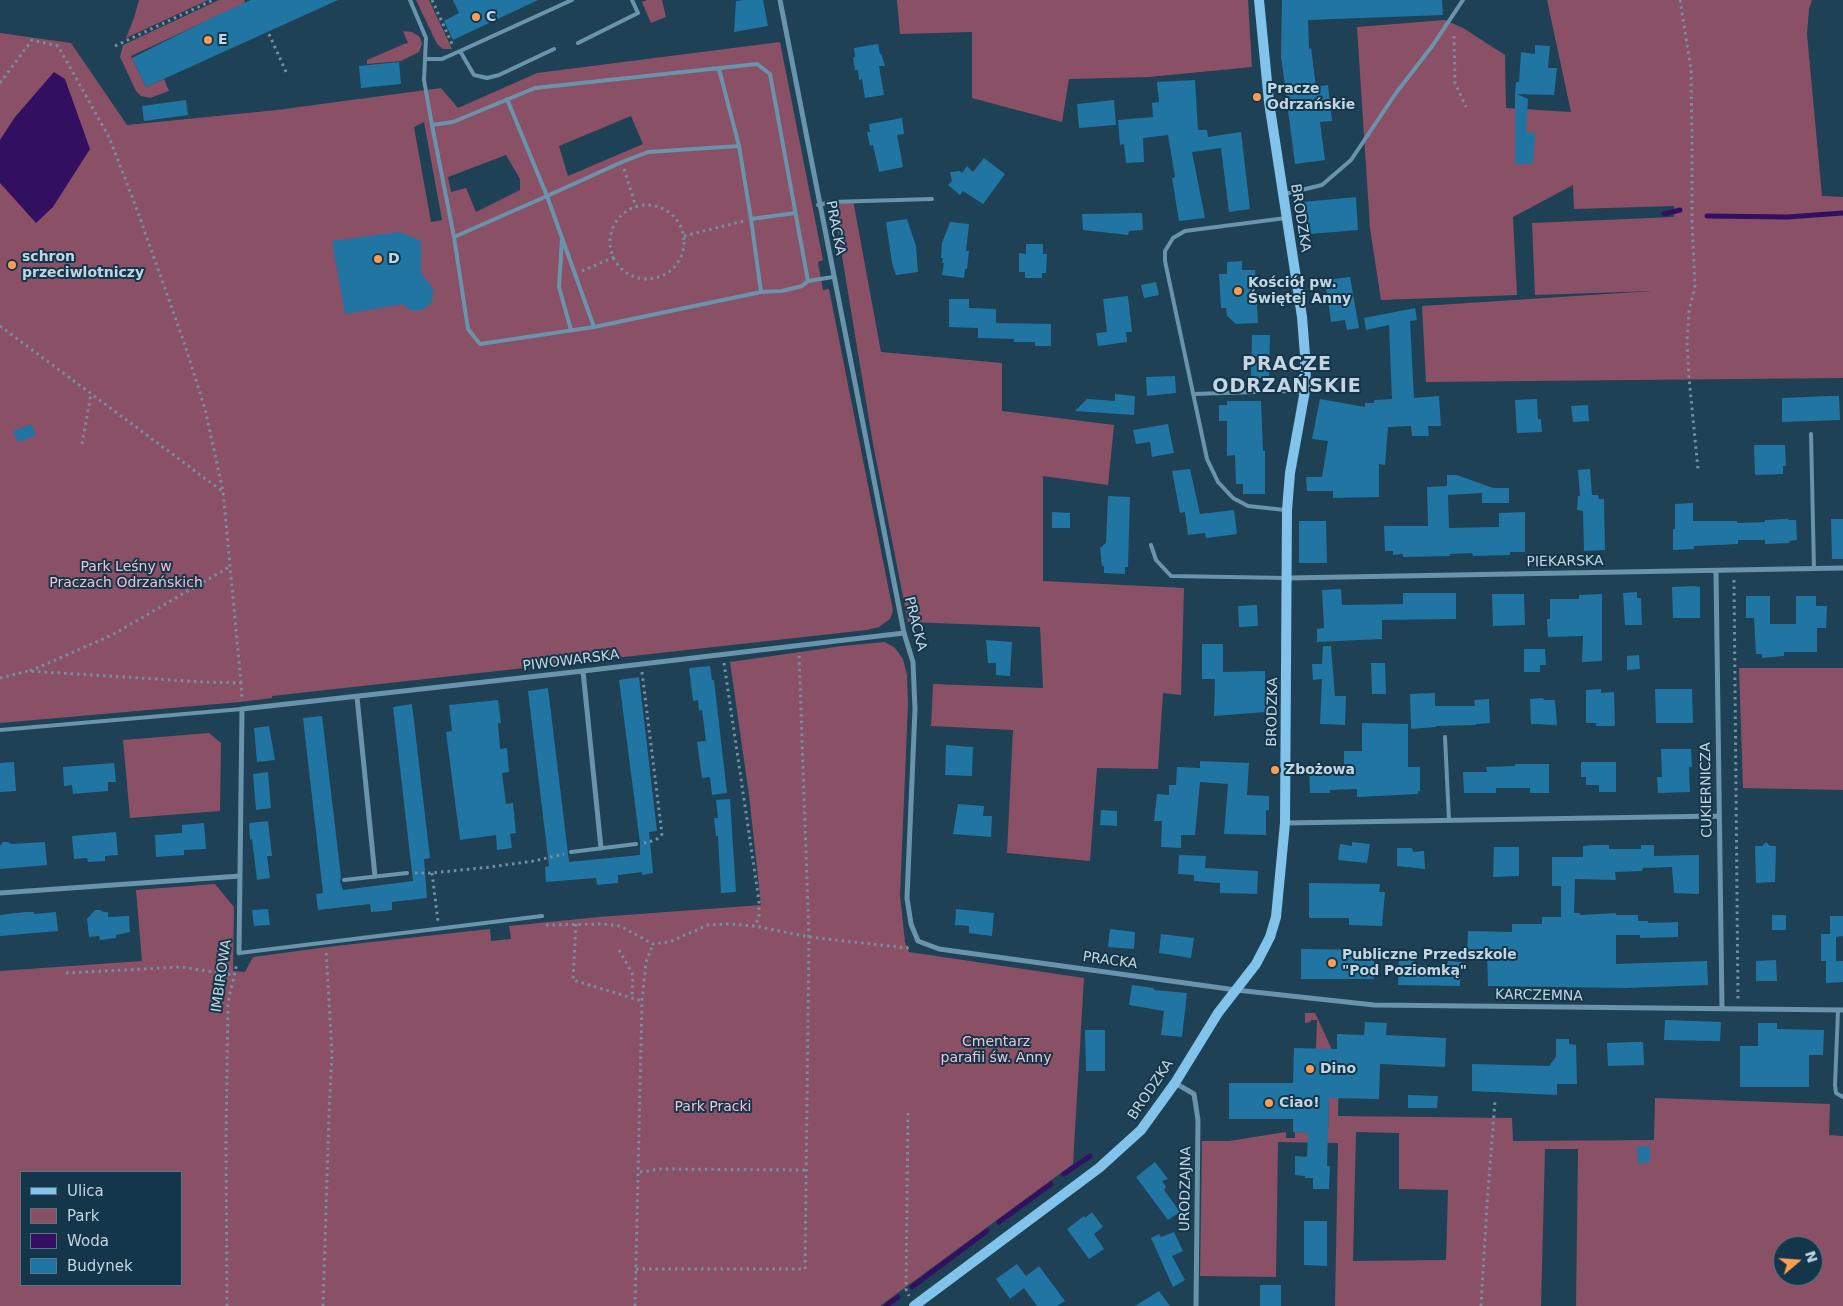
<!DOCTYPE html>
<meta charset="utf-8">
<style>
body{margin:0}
#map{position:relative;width:1843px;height:1306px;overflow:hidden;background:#1f4155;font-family:"DejaVu Sans",sans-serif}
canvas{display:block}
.legend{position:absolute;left:20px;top:1171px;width:162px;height:115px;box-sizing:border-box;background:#14364a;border:1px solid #5a7687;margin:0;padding:6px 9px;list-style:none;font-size:15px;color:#c3d6e2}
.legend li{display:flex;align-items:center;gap:10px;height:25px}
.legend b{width:25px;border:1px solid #5a7687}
.north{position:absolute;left:1773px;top:1236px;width:50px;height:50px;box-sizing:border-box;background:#14364a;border:1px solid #5a7687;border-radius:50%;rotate:72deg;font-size:14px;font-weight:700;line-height:20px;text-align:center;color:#c3d6e2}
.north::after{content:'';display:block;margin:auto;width:18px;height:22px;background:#fc9d53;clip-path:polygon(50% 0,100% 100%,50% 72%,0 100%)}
</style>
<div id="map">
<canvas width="1843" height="1306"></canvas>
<ul class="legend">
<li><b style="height:6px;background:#81c3eb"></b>Ulica</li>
<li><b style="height:14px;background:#8a5065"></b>Park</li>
<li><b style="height:14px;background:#320f60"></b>Woda</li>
<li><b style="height:14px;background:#2075a2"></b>Budynek</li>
</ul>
<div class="north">N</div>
</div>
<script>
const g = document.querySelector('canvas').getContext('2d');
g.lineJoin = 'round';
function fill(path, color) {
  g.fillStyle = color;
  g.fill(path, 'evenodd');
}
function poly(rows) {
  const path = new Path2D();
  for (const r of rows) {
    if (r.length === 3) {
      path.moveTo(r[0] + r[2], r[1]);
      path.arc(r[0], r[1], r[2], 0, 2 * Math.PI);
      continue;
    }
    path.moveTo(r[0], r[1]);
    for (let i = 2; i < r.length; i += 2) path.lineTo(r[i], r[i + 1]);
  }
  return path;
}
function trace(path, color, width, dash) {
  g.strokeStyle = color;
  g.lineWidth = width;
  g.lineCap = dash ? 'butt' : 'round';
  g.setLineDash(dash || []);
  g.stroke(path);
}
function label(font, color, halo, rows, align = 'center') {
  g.font = font + ' "DejaVu Sans",sans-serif';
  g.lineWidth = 4;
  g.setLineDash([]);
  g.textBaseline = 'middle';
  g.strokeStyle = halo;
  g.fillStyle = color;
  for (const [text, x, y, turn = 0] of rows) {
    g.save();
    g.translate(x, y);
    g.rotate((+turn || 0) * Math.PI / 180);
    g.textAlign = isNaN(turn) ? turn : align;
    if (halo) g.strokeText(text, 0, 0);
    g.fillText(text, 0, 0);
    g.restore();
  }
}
fill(poly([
 [139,0,208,0,126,38,134,18],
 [219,0,244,0,245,3,131,56,146,87,164,79,169,91,150,98,141,96,136,91,120,57,123,45],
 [416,0,429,0,452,49,443,49,437,44],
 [647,0,662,0,666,17,651,23,642,2],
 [897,0,1248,0,1252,67,1149,77,1069,79,1062,122,972,98,972,32,900,34],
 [1547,0,1812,0,1809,9,1807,34,1822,196,1843,197,1843,378,1426,382,1422,306,1652,291,1535,295,1532,223,1674,217,1674,206,1574,209,1573,185,1513,217,1517,295,1381,300,1370,228,1357,27,1445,20,1463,28,1505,55,1506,108,1571,112],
 [403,31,412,32,420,37,422,44,419,52,401,61,367,64,367,60,404,44,408,43],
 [0,33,71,43,127,125,277,110,441,88,458,108,537,73,780,42,823,260,818,262,821,279,823,290,829,289,893,611,890,619,879,627,867,630,272,696,272,698,240,702,0,723],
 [631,116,643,144,568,176,559,146],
 [424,122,442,220,431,222,414,127],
 [506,155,520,179,520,190,476,212,466,188,451,192,448,177],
 [853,200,881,352,1002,363,1002,411,1114,425,1108,485,1043,476,1043,581,1184,588,1181,695,1163,693,1158,769,1097,768,1090,861,1007,853,1013,730,931,726,933,684,1043,688,1040,627,908,622,873,444,838,232,836,204],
 [885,642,895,648,903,659,907,675,908,705,900,895,905,942,909,952,1084,978,1073,1164,880,1306,0,1306,0,971,142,961,136,890,215,884,234,907,233,971,245,972,253,957,335,946,490,929,491,941,511,939,509,926,599,917,761,905,749,795,730,662,842,646],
 [181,1172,181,1285,21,1285,21,1172],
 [1739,668,1843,668,1843,790,1743,788],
 [209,733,221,743,220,811,130,818,123,740],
 [1305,1013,1315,1013,1339,1065,1338,1116,1512,1118,1513,1141,1654,1140,1655,1098,1830,1104,1829,1135,1843,1136,1843,1306,1576,1306,1578,1149,1545,1149,1541,1306,1335,1306,1338,1143,1278,1142,1276,1277,1200,1276,1202,1141,1229,1141,1286,1132,1286,1138,1295,1138,1295,1132,1328,1133,1329,1063,1316,1049,1317,1020,1311,1020,1310,1022,1305,1023],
 [1356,1132,1399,1133,1399,1189,1448,1190,1446,1260,1353,1261],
 [1783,1246,1813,1246,1813,1276,1783,1276]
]), '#8a5065');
fill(poly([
 [54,72,65,79,90,149,53,207,36,223,0,183,0,140,15,117]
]), '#320f60');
trace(poly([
 [1664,214,1680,210],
 [1707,216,1787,217,1843,213],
 [1064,1174,1090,1156],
 [999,1222,1051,1184],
 [912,1287,987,1231],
 [886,1306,898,1297]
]), '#320f60', 5);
fill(poly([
 [251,0,338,0,146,87,132,58,211,18],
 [453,0,538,0,453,40,444,21,459,13],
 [744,0,763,0,768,26,734,32,736,1],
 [1282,0,1442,0,1443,15,1308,20,1309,49,1311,48,1316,87,1328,85,1332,121,1320,122,1325,160,1295,164,1281,56],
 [878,44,880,54,881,53,885,66,879,66,884,95,865,98,862,79,859,80,858,70,855,70,853,58,855,57,854,48],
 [1535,45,1550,46,1548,68,1557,68,1554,95,1517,94,1528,99,1526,132,1535,133,1533,164,1515,164,1515,94,1516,82,1519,82,1521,52,1535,54],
 [399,62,401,84,361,88,359,66],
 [1195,80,1198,130,1207,130,1208,137,1241,132,1250,209,1229,212,1221,148,1192,152,1205,218,1179,221,1172,178,1175,177,1168,135,1143,138,1144,162,1126,163,1124,144,1120,145,1118,120,1153,117,1152,103,1159,102,1157,82],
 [186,100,188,115,144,121,142,106],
 [1114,100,1116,125,1079,128,1077,104],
 [902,118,904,134,897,135,903,167,879,172,873,145,870,146,867,132,870,132,869,124],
 [984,158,1005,174,983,204,963,191,960,195,948,185,952,181,950,172,960,171,962,173,967,166,973,172],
 [1356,197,1358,230,1310,234,1303,202],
 [1142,213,1143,230,1129,231,1128,235,1083,230,1082,214],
 [907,219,916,246,918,272,896,275,892,263,886,222],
 [950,222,969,224,966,251,969,251,967,269,965,269,964,278,942,275,944,263,942,263,943,258,941,258,942,243],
 [400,232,421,241,421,273,433,288,433,295,432,301,427,307,421,310,415,311,408,309,403,304,345,314,332,241],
 [1026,244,1043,244,1043,254,1047,254,1046,273,1042,273,1042,278,1025,278,1025,272,1019,272,1019,253,1026,254],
 [1242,261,1242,270,1255,270,1258,323,1236,324,1227,316,1226,308,1221,308,1219,274,1227,274,1227,262],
 [1350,277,1359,328,1347,330,1345,320,1331,322,1325,280],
 [1156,282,1159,295,1144,298,1141,285],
 [1128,296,1132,332,1126,332,1127,342,1098,346,1096,333,1107,332,1103,299],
 [949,299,969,299,969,308,996,309,996,323,1051,324,1051,346,1035,346,1035,342,1014,342,1014,339,978,338,978,328,949,327],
 [1415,308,1417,320,1410,321,1414,398,1439,396,1441,426,1428,426,1429,436,1412,436,1411,426,1388,427,1385,465,1379,464,1379,497,1333,498,1333,491,1307,491,1306,477,1322,477,1328,441,1312,439,1320,399,1365,407,1365,403,1374,403,1374,400,1392,399,1389,325,1366,330,1364,318],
 [1252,335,1270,335,1269,378,1251,378],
 [1175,376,1176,393,1147,396,1146,377],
 [1115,394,1135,396,1134,415,1075,411,1087,399,1115,401],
 [1831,396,1839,396,1840,420,1782,422,1782,398],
 [1537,399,1538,419,1541,419,1542,432,1517,433,1515,400],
 [1227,401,1261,401,1263,451,1265,451,1265,494,1243,494,1243,484,1236,484,1235,455,1227,456,1227,421,1219,421,1219,405,1227,405],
 [1588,405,1589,421,1573,422,1571,406],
 [31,424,36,435,18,442,13,431],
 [1168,424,1174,453,1152,457,1150,442,1136,444,1133,430],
 [1754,445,1785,445,1786,466,1783,466,1783,474,1755,475],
 [1190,469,1200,514,1234,510,1237,534,1206,538,1205,533,1188,535,1185,512,1180,513,1172,471],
 [1590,469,1592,495,1598,495,1599,499,1604,499,1605,550,1584,551,1583,511,1577,510,1578,496,1580,496,1578,470],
 [1447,475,1457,475,1493,488,1509,488,1509,503,1482,503,1482,493,1448,495,1449,528,1499,527,1499,513,1525,512,1525,552,1510,552,1510,555,1473,556,1472,553,1450,554,1450,556,1403,557,1403,554,1393,555,1393,551,1385,551,1384,526,1428,526,1427,487,1447,486],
 [1108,496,1130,497,1128,567,1125,567,1125,574,1104,573,1104,566,1102,566,1100,548,1106,543],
 [1693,503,1693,521,1737,521,1737,523,1765,522,1765,520,1788,519,1789,520,1796,520,1797,540,1789,541,1790,543,1765,544,1765,540,1738,540,1738,544,1694,546,1694,549,1673,550,1673,529,1675,529,1675,504],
 [1052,512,1070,513,1070,528,1052,528],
 [1831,519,1843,519,1843,559,1832,559],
 [1299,521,1326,521,1327,563,1299,563],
 [1694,586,1700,587,1700,618,1673,618,1672,587],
 [1341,589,1342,605,1403,604,1403,593,1456,593,1456,619,1382,620,1382,639,1317,642,1317,629,1324,628,1322,590],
 [1637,592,1637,598,1641,598,1642,625,1625,625,1623,593],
 [1492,594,1524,594,1525,625,1493,626],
 [1602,594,1602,661,1582,662,1583,636,1548,637,1547,619,1550,619,1550,599,1579,599,1579,595],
 [1746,596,1770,596,1770,624,1796,624,1796,596,1816,596,1816,606,1827,606,1826,628,1817,628,1817,652,1784,652,1784,656,1762,658,1762,654,1756,654,1754,618,1746,618],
 [1257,605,1258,626,1239,627,1238,606],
 [986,640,1012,642,1010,676,996,675,996,663,988,663],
 [1202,644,1223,644,1223,672,1265,671,1266,712,1214,716,1215,679,1202,679],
 [1323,646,1331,646,1335,696,1346,696,1345,725,1320,724,1322,679,1313,680,1312,664,1322,664],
 [1524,649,1545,649,1546,665,1540,665,1540,672,1524,672],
 [1639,655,1640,669,1627,670,1627,656],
 [1371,663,1385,663,1386,694,1372,694],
 [710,666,712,680,714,680,727,793,712,795,710,777,702,778,697,742,706,741,702,710,699,711,698,700,693,701,689,668],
 [639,677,657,831,649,832,653,873,642,875,642,872,618,875,618,883,597,885,596,878,546,882,545,867,549,866,528,691,548,688,569,862,640,855,640,843,619,680],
 [1601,689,1601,693,1614,692,1615,726,1596,726,1596,723,1586,723,1586,690],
 [1655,689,1692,689,1693,723,1656,723],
 [1435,693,1435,706,1475,706,1474,700,1489,699,1490,723,1476,724,1476,725,1436,726,1436,727,1411,729,1410,694],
 [1543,698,1544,700,1555,700,1557,725,1531,724,1530,699],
 [498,700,501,723,498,723,500,749,507,748,509,772,502,773,506,804,513,803,516,833,510,834,512,848,497,850,496,835,460,840,446,732,452,731,449,705],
 [412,704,430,858,424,859,427,898,392,902,392,910,385,911,371,912,370,904,318,910,316,894,323,893,303,718,322,716,341,877,340,881,343,890,374,886,413,881,393,707],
 [1362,723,1408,724,1408,767,1420,767,1420,791,1418,791,1418,794,1357,797,1357,789,1330,790,1330,793,1310,793,1309,767,1344,767,1344,751,1362,751],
 [269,726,275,760,257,762,254,728],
 [946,745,973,747,972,776,945,775],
 [1661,749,1691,749,1692,767,1689,767,1690,792,1658,793,1657,777,1662,777],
 [1200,761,1249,763,1247,795,1269,796,1269,810,1266,810,1266,835,1224,834,1228,784,1200,782,1195,835,1181,835,1181,848,1161,847,1162,821,1154,821,1157,794,1169,795,1169,785,1176,785,1177,767,1200,768],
 [14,762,16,791,0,792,0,763],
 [1581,762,1616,762,1616,792,1599,792,1599,785,1586,785,1586,777,1581,777],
 [114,763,116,782,108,782,108,791,73,794,72,785,64,786,63,767],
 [1515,764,1549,764,1549,793,1530,793,1530,788,1496,788,1496,793,1464,793,1463,772,1487,772,1486,767,1515,766],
 [268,772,271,808,256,810,253,774],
 [730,799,736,892,721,893,718,836,716,836,714,818,718,818,716,800],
 [958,804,984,806,983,816,992,816,991,837,953,834],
 [1101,810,1117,811,1117,826,1100,825],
 [268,821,272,856,267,856,270,878,257,880,252,839,250,840,249,823],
 [204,823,206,849,184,850,184,855,156,857,155,835,182,833,182,825],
 [116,832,118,855,105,856,105,861,88,862,87,858,74,859,72,836],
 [3,842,8,842,11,844,45,842,47,865,0,869,0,846],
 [1352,842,1370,844,1367,863,1338,860,1340,844,1352,846],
 [1766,842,1770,846,1776,846,1775,882,1756,883,1755,846,1762,846],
 [1593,845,1609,845,1609,849,1641,849,1641,845,1654,845,1654,856,1699,855,1699,894,1674,893,1672,867,1643,868,1642,871,1615,872,1616,880,1575,879,1574,913,1580,913,1580,915,1616,913,1616,915,1638,915,1638,921,1648,921,1648,923,1678,922,1678,937,1640,938,1640,935,1616,935,1616,964,1707,961,1708,985,1625,988,1488,986,1487,954,1467,953,1468,931,1512,932,1512,924,1542,924,1542,917,1561,917,1561,886,1552,886,1552,857,1583,857,1583,846],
 [1494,847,1519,847,1519,876,1493,877],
 [1397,848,1412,848,1413,852,1424,851,1425,869,1397,866],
 [1179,855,1206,856,1205,868,1258,871,1257,894,1220,893,1220,883,1194,881,1194,875,1178,874],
 [1309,883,1380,884,1379,892,1385,892,1382,926,1349,925,1349,918,1309,918],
 [268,909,270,925,254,926,252,910],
 [956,909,994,913,992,936,969,933,969,926,955,925],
 [95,910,100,910,103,912,108,912,108,917,129,916,130,932,116,935,116,938,100,940,99,936,89,937,87,919],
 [26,912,34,912,34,914,56,912,58,931,0,936,0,915],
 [1772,915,1786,915,1786,930,1772,930],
 [1830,916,1843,916,1843,936,1836,937,1836,961,1843,961,1843,982,1826,983,1826,961,1821,961,1821,934,1830,934],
 [1110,929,1135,932,1134,949,1108,947],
 [1161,934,1194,938,1191,958,1159,953],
 [1301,949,1374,950,1374,979,1301,979],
 [1399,960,1414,960,1414,965,1447,966,1448,961,1461,962,1460,986,1398,985],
 [1776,960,1777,981,1756,981,1756,961],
 [1132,985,1154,988,1154,990,1187,993,1182,1037,1161,1035,1164,1011,1129,1005],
 [1665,1020,1721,1022,1720,1041,1664,1040],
 [1365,1022,1387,1023,1386,1035,1446,1038,1445,1067,1380,1064,1379,1099,1329,1098,1327,1166,1330,1166,1329,1189,1313,1189,1313,1178,1305,1178,1305,1176,1295,1175,1295,1156,1307,1157,1308,1133,1293,1132,1293,1119,1229,1119,1229,1083,1293,1083,1294,1048,1337,1049,1337,1034,1364,1035],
 [1758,1023,1777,1023,1777,1029,1824,1030,1823,1055,1809,1055,1809,1087,1740,1087,1740,1046,1758,1046],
 [1085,1030,1105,1030,1105,1071,1086,1071],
 [1556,1039,1569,1039,1569,1044,1576,1045,1577,1084,1557,1084,1557,1095,1472,1091,1472,1064,1549,1066,1556,1057],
 [1634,1042,1643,1042,1644,1065,1608,1066,1607,1043],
 [1408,1095,1438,1096,1437,1108,1408,1108],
 [1650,1146,1650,1162,1638,1164,1637,1147],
 [1155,1162,1168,1179,1162,1181,1166,1187,1164,1190,1180,1212,1168,1220,1136,1177],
 [1092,1212,1103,1227,1094,1234,1104,1249,1089,1259,1067,1229,1084,1216,1085,1218],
 [1304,1221,1327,1221,1327,1266,1304,1265],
 [1174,1232,1183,1251,1172,1256,1185,1280,1173,1287,1151,1238,1159,1234,1161,1237],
 [1017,1264,1026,1276,1039,1266,1065,1301,1057,1306,1037,1306,1024,1288,1010,1299,996,1279],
 [1260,1285,1281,1285,1281,1306,1260,1306],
 [1159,1291,1170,1306,1135,1306]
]), '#2075a2');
trace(poly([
 [432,0,453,46],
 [1680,0,1691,69,1692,140,1692,222,1695,286,1689,311,1687,342,1689,378,1698,469],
 [269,34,287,74],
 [1454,36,1455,83,1466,107],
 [115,46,213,0],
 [0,83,32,40,58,46,109,137,136,207,186,348,205,409,223,491,241,683],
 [624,169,636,207],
 [647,242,37],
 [684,236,744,221],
 [582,271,614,257],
 [0,326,222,491],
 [82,444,91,394],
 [1734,580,1738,1001],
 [724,663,759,901,759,917,755,926],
 [30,671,112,635,231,566],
 [642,672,662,834,656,840,644,843],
 [0,678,28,671,204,682,241,683,242,701],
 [415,873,432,873,490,867,534,861,564,854],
 [432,873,438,921],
 [576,924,573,980,642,1001],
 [546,925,604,924,620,926,653,944,669,942,708,925,729,924,755,926,809,937,907,948,911,945],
 [619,950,633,975,632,998],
 [66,973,181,967,234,975],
 [908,1113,906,1289,909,1296],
 [640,1172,660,1169,807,1170],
 [636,1269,805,1269,809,937,799,654],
 [227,1306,226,1141,228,1002,237,963],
 [323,1306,329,1115,332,1054,326,950],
 [635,1306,642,1001,646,962,653,944],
 [1481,1306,1487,1204,1495,1101]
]), '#758f9f', 3, [2.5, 4]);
trace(poly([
 [410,0,426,38,424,80,432,125],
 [578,43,638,13,632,0],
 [554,49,499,75,487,78,474,75,460,51,572,0],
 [425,59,442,59,460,51],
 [719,69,739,146],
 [507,99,547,196,594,327],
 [1285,194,1322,185,1351,160,1396,93,1433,45,1463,0],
 [818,205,831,202,932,199],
 [454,237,547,196,622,162,648,152,739,146,751,219],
 [562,238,559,287,571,330],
 [808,281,833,277],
 [761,292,782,291,802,286,808,281,770,74,757,64,535,88,453,122,432,125,454,237,468,329,480,344,594,327,761,292,751,219,795,213],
 [1193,394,1288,391,1303,393],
 [1811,434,1814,569],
 [1285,510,1248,506,1233,498,1218,482,1207,459,1165,261,1165,251,1173,238,1185,231,1286,218],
 [1151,545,1156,560,1171,576,1286,578],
 [0,730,242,709],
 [1445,737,1449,820],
 [571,852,636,844],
 [344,880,407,873],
 [239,953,542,916],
 [1838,1010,1835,1085,1836,1093,1843,1097]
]), '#6a93ac', 4);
trace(poly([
 [780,0,904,633,913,662,915,709,907,898,911,924,918,941,939,949,1236,990,1374,1005,1843,1010],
 [1716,571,1722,1009],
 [1288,578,1843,568],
 [583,671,601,848],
 [357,697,375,876],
 [1285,823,1719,816],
 [0,893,240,876],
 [239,953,242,709,583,671,904,633],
 [1175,1083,1194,1094,1198,1120,1196,1306]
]), '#6a93ac', 5);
trace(poly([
 [914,1306,1099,1168,1141,1130,1175,1083,1218,1013,1256,964,1270,937,1276,917,1285,823,1287,510,1290,473,1306,385,1305,355,1302,317,1269,102,1259,0]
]), '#81c3eb', 10);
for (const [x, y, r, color] of [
 [476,17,5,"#fc9d53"],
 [208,40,5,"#fc9d53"],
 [1257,97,5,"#fc9d53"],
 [378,259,5,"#fc9d53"],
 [12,265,5,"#fc9d53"],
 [1238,291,5,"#fc9d53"],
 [1275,770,5,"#fc9d53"],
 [1332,963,5,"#fc9d53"],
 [1310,1069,5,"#fc9d53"],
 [1269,1103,5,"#fc9d53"]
]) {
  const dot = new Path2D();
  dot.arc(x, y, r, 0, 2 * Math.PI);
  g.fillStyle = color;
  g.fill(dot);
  trace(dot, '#14364a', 2);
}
label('bold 14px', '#c3d6e2', '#14364a', [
 ["C",486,17],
 ["E",218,40],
 ["Pracze",1267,89],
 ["Odrzańskie",1267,105],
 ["schron",22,257],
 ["przeciwlotniczy",22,273],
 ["D",388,259],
 ["Kościół pw.",1248,283],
 ["Świętej Anny",1248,299],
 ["Zbożowa",1285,770],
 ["Publiczne Przedszkole",1342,955],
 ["\"Pod Poziomką\"",1342,971],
 ["Dino",1320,1069],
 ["Ciao!",1279,1103]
], 'left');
label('14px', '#c3d6e2', '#14364a', [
 ["BRODZKA",1300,218,81],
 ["PRACKA",835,228,79],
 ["PIEKARSKA",1565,562,-1],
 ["PRACKA",915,624,76],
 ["PIWOWARSKA",571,661,-7],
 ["BRODZKA",1273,712,-89],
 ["CUKIERNICZA",1707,790,-91],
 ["PRACKA",1110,961,8],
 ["IMBIROWA",222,976,-82],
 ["KARCZEMNA",1539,996,1],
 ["BRODZKA",1151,1090,-56],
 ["URODZAJNA",1186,1189,-89]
]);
label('14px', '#f6c2d3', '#14364a', [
 ["Park Leśny w",126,567],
 ["Praczach Odrzańskich",126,583],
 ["Cmentarz",996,1042],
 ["parafii św. Anny",996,1058],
 ["Park Pracki",713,1107]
]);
g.letterSpacing = '1px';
label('bold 19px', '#c3d6e2', '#14364a', [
 ["PRACZE",1287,365],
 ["ODRZAŃSKIE",1287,387]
]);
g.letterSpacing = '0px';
</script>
